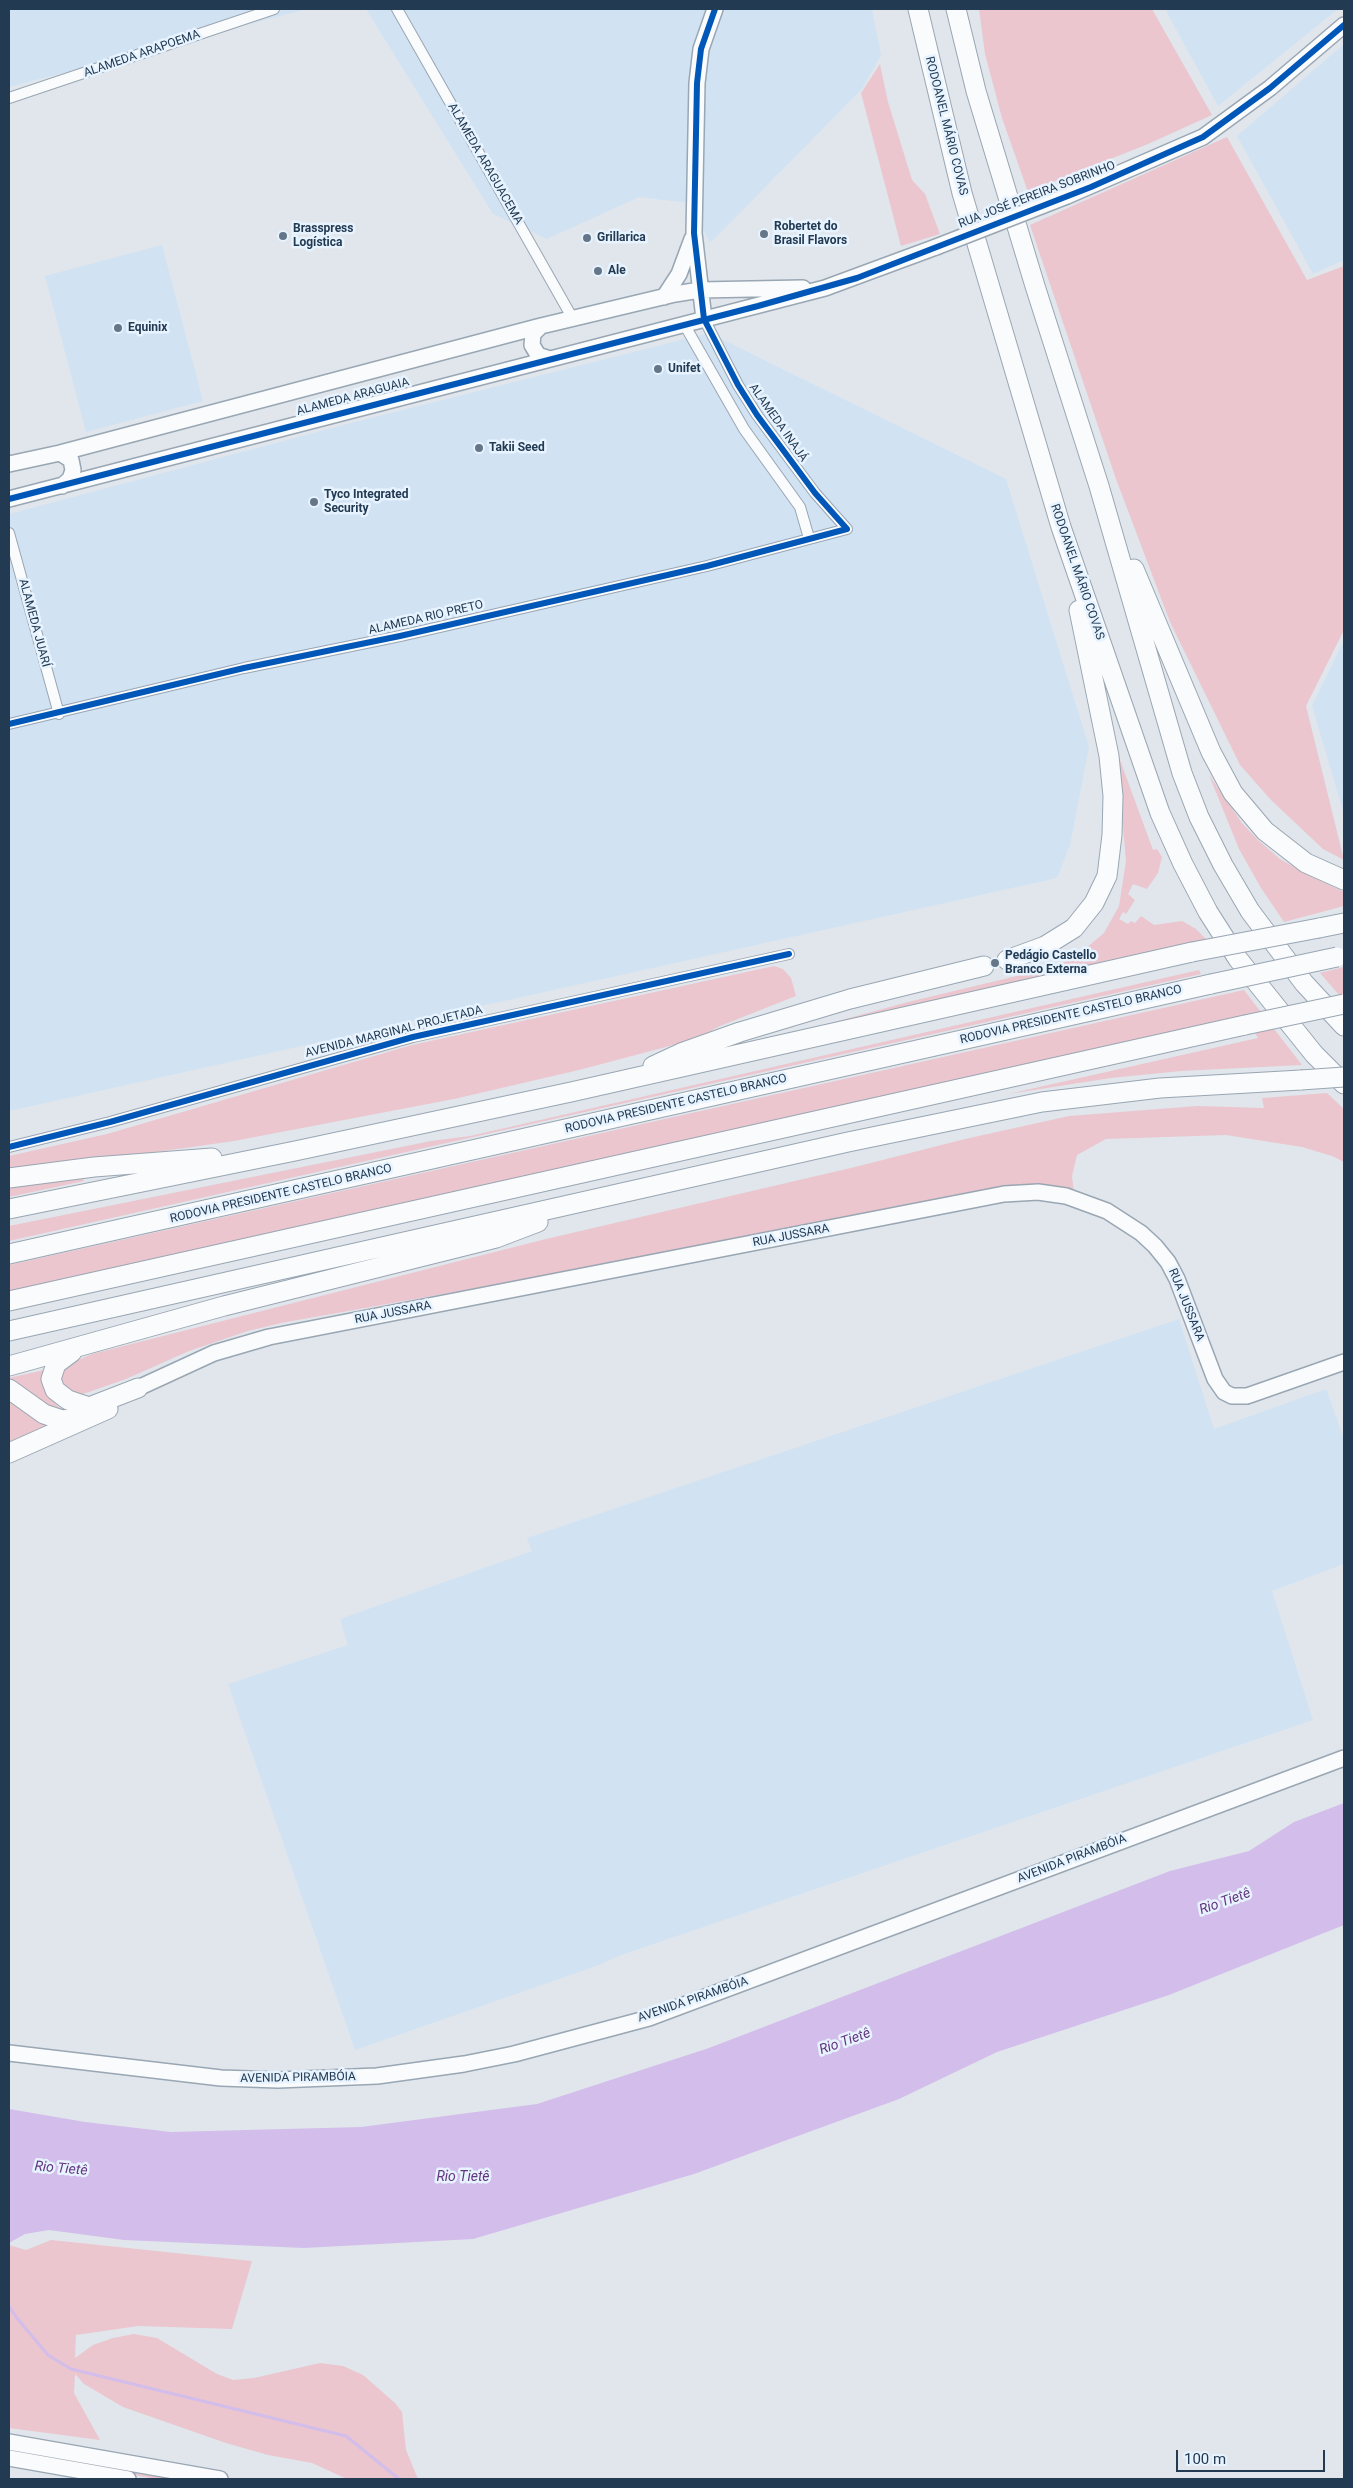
<!DOCTYPE html>
<meta charset="utf-8">
<style>
body{margin:0}
#map{position:relative;width:1353px;height:2488px;overflow:hidden;background:#e0e6ec;font-family:Roboto,sans-serif}
canvas{display:block}
.frame{position:absolute;inset:0;border:10px solid #223a52;pointer-events:none}
.scale{position:absolute;left:1176px;top:2450px;width:149px;height:22px;box-sizing:border-box;border:2px solid #223a52;border-top:0;padding-left:6px;font-size:15px;line-height:18px;white-space:nowrap;color:#223a52;-webkit-text-stroke:4px #e7f3ff;paint-order:stroke}
</style>
<div id="map">
<canvas width="1353" height="2488"></canvas>
<div class="frame"></div>
<div class="scale">100 m</div>
</div>
<script>
const g = document.querySelector('canvas').getContext('2d');
g.lineJoin = 'round';
function fill(path, color) {
  g.fillStyle = color;
  g.fill(path, 'evenodd');
}
function poly(rows) {
  const path = new Path2D();
  for (const r of rows) {
    path.moveTo(r[0], r[1]);
    for (let i = 2; i < r.length; i += 2) path.lineTo(r[i], r[i + 1]);
  }
  return path;
}
function trace(path, color, width, dash) {
  g.strokeStyle = color;
  g.lineWidth = width;
  g.lineCap = dash ? 'butt' : 'round';
  g.setLineDash(dash || []);
  g.stroke(path);
}
function label(font, color, halo, rows, align = 'center') {
  g.font = font + ' Roboto,sans-serif';
  g.lineWidth = 5;
  g.setLineDash([]);
  g.textBaseline = 'middle';
  g.strokeStyle = halo;
  g.fillStyle = color;
  for (const [text, x, y, turn = 0] of rows) {
    g.save();
    g.translate(x, y);
    g.rotate((+turn || 0) * Math.PI / 180);
    g.textAlign = isNaN(turn) ? turn : align;
    if (halo) g.strokeText(text, 0, 0);
    g.fillText(text, 0, 0);
    g.restore();
  }
}
fill(poly([
 [9,9,307,9,9,87],
 [366,9,872,9,881,55,862,89,710,243,689,203,639,197,547,239,493,214],
 [1165,9,1338,9,1218,106],
 [1344,44,1344,260,1313,274,1237,136],
 [162,245,203,401,86,432,45,276],
 [709,333,1006,479,1089,747,1070,845,1057,878,9,1111,9,514,351,423],
 [1344,640,1344,814,1312,706],
 [1179,1319,1214,1429,1326,1389,1344,1439,1344,1564,1272,1591,1313,1720,621,1955,599,1965,355,2050,228,1684,348,1645,340,1619,532,1551,527,1538]
]), '#d1e2f3');
fill(poly([
 [979,9,1152,9,1212,115,1148,144,1028,192,1002,118,985,54],
 [880,64,888,102,912,180,925,194,940,234,901,246,861,93],
 [1227,137,1307,280,1344,266,1344,630,1306,706,1344,860,1323,849,1271,800,1240,765,1170,622,1116,479,1030,225],
 [1116,749,1153,850,1157,849,1162,857,1158,873,1147,889,1133,884,1128,894,1135,900,1126,914,1123,912,1119,919,1128,924,1131,921,1135,923,1141,916,1154,925,1182,921,1196,929,1207,940,820,1026,908,1002,1017,976,1063,962,1080,953,1104,933,1119,906,1126,861],
 [1209,775,1242,823,1258,840,1280,859,1310,876,1344,892,1344,906,1284,922,1261,888,1239,849],
 [774,966,783,969,791,978,796,996,720,1026,696,1039,579,1070,454,1099,234,1141,9,1173,9,1156,107,1134,412,1045],
 [1344,967,1344,994,1339,995,1320,973],
 [1199,970,1201,974,9,1241,9,1226,431,1141,470,1136],
 [1244,990,1302,1065,1181,1071,1111,1078,1008,1094,1258,1038,1246,1016,9,1292,9,1265],
 [1327,1093,1344,1109,1344,1162,1332,1156,1302,1147,1226,1135,1106,1139,1077,1155,1072,1176,1074,1194,1041,1187,281,1323,248,1331,189,1351,126,1379,83,1394,76,1394,61,1389,60,1373,74,1362,92,1354,546,1239,855,1167,965,1139,1069,1116,1197,1106,1264,1108,1262,1098],
 [82,1178,84,1181,9,1197,9,1188],
 [44,1370,45,1391,49,1397,60,1408,67,1410,61,1414,9,1382,9,1378],
 [9,1397,37,1420,49,1426,9,1445],
 [51,2240,252,2261,232,2329,138,2326,76,2335,75,2358,93,2345,113,2338,134,2334,157,2338,217,2374,233,2380,254,2378,320,2363,343,2366,363,2375,395,2403,402,2412,406,2450,418,2479,347,2479,312,2463,268,2455,226,2443,123,2407,84,2384,75,2374,74,2393,100,2440,9,2428,9,2245,26,2250],
 [9,2448,181,2479,156,2479,9,2452]
]), '#ebc6ce');
fill(poly([
 [1344,1803,1344,1925,1169,1995,997,2052,899,2099,694,2174,473,2239,304,2248,124,2240,49,2230,25,2234,9,2243,9,2109,85,2122,171,2132,361,2127,537,2104,709,2048,1170,1871,1249,1851,1294,1822]
]), '#d3bdeb');
trace(poly([
 [9,2306,16,2317,48,2355,71,2369,346,2436,399,2479]
]), '#d3bdeb', 3);
const street = poly([
 [397,9,573,319],
 [9,98,274,9],
 [684,324,744,429,800,507,809,538],
 [9,533,59,714],
 [9,724,244,668,400,636,707,566,847,529,815,493,757,415,738,385,704,319],
 [9,1147,110,1122,413,1037,789,954]
]);
const secondary = poly([
 [1067,196,1203,137,1270,88,1344,25],
 [664,297,679,274,692,239],
 [704,319,694,233,697,83,701,49,715,9],
 [541,326,533,334,532,345,538,355,550,359],
 [60,453,71,460,73,470,70,479,62,486],
 [9,464,60,453,541,326,675,294,700,290,803,288],
 [9,499,825,288,936,247],
 [138,1388,214,1353,269,1337,1004,1194,1038,1192,1066,1196,1107,1211,1141,1233,1155,1246,1168,1262,1177,1279,1215,1379,1224,1392,1232,1396,1247,1396,1344,1362],
 [9,2053,221,2078,278,2080,377,2076,464,2064,514,2054,649,2018,1344,1758],
 [9,2442,220,2479],
 [9,2458,128,2479]
]);
const highway = poly([
 [918,9,962,193,1061,527,1160,813,1183,864,1208,912,1238,959,1314,1054,1344,1084],
 [956,9,976,91,1035,286,1099,486,1182,773,1199,817,1223,865,1250,911,1304,983,1344,1026],
 [1134,569,1211,752,1233,793,1265,831,1306,863,1344,880],
 [1319,928,1344,923],
 [1007,960,1045,946,1074,928,1094,903,1107,876,1112,835,1113,796,1109,756,1079,610],
 [653,1066,681,1053,740,1032,850,999,984,966],
 [9,1178,94,1167,212,1158],
 [9,1209,295,1151,571,1092,1192,952],
 [9,1254,1211,984],
 [9,1301,1245,1025],
 [9,1331,848,1142,1042,1102,1160,1088,1301,1080],
 [72,1352,56,1364,51,1379,55,1390,68,1400,89,1407,138,1388],
 [9,1366,224,1306,496,1238,538,1222],
 [9,1389,44,1414,62,1420,81,1418],
 [9,1453,108,1409]
]);
trace(street, '#99a6b3', 12);
trace(secondary, '#99a6b3', 18);
trace(highway, '#99a6b3', 21);
trace(street, '#fafbfc', 10);
trace(secondary, '#fafbfc', 15);
trace(highway, '#fafbfc', 19);
const secondaryBridge = poly([
 [936,247,1067,196]
]);
const highwayBridge = poly([
 [1192,952,1319,928],
 [1211,984,1337,957],
 [1245,1025,1344,1004],
 [1301,1080,1344,1077]
]);
trace(secondaryBridge, '#99a6b3', 18, []);
trace(highwayBridge, '#99a6b3', 21, []);
trace(secondaryBridge, '#fafbfc', 15);
trace(highwayBridge, '#fafbfc', 19);
trace(poly([
 [9,499,758,306,857,278,1091,187,1203,137,1270,88,1344,25],
 [9,724,244,668,400,636,707,566,847,529,815,493,757,415,738,385,704,319,694,233,697,83,701,49,715,9],
 [9,1147,110,1122,413,1037,789,954]
]), '#0057b8', 6);
for (const [x, y, r, color] of [
 [764,234,5,"#647688"],
 [283,236,5,"#647688"],
 [587,238,5,"#647688"],
 [598,271,5,"#647688"],
 [118,328,5,"#647688"],
 [658,369,5,"#647688"],
 [479,448,5,"#647688"],
 [314,502,5,"#647688"],
 [995,963,5,"#647688"]
]) {
  const dot = new Path2D();
  dot.arc(x, y, r, 0, 2 * Math.PI);
  g.fillStyle = color;
  g.fill(dot);
  trace(dot, '#e7f3ff', 2);
}
label('12px', '#223a52', '#e7f3ff', [
 ["ALAMEDA ARAPOEMA",142,54,-19],
 ["RODOANEL MÁRIO COVAS",946,126,76],
 ["ALAMEDA ARAGUACEMA",485,164,60],
 ["RUA JOSÉ PEREIRA SOBRINHO",1037,195,-21],
 ["ALAMEDA ARAGUAIA",353,397,-15],
 ["ALAMEDA INAJÁ",778,423,55],
 ["RODOANEL MÁRIO COVAS",1077,572,71],
 ["ALAMEDA RIO PRETO",426,618,-13],
 ["ALAMEDA JUARÍ",34,623,75],
 ["RODOVIA PRESIDENTE CASTELO BRANCO",1071,1015,-13],
 ["AVENIDA MARGINAL PROJETADA",394,1032,-14],
 ["RODOVIA PRESIDENTE CASTELO BRANCO",676,1104,-13],
 ["RODOVIA PRESIDENTE CASTELO BRANCO",281,1194,-13],
 ["RUA JUSSARA",791,1236,-11],
 ["RUA JUSSARA",1186,1305,68],
 ["RUA JUSSARA",393,1313,-11],
 ["AVENIDA PIRAMBÓIA",1072,1859,-21],
 ["AVENIDA PIRAMBÓIA",693,2000,-19],
 ["AVENIDA PIRAMBÓIA",298,2078,-1]
]);
label('bold 12px', '#223a52', '#e7f3ff', [
 ["Robertet do",774,227],
 ["Brasil Flavors",774,241],
 ["Brasspress",293,229],
 ["Logística",293,243],
 ["Grillarica",597,238],
 ["Ale",608,271],
 ["Equinix",128,328],
 ["Unifet",668,369],
 ["Takii Seed",489,448],
 ["Tyco Integrated",324,495],
 ["Security",324,509],
 ["Pedágio Castello",1005,956],
 ["Branco Externa",1005,970]
], 'left');
label('italic 14px', '#62367f', '#e7f3ff', [
 ["Rio Tietê",1225,1902,-20],
 ["Rio Tietê",845,2042,-20],
 ["Rio Tietê",61,2169,5],
 ["Rio Tietê",463,2177]
]);
</script>
